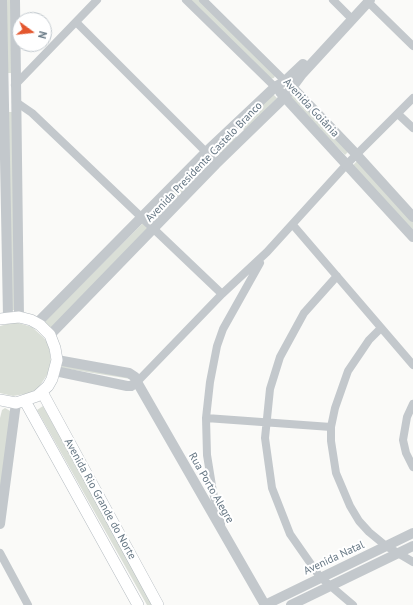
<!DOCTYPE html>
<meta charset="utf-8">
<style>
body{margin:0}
#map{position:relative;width:413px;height:605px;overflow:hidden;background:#fafaf8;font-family:"PT Sans",sans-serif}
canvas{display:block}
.north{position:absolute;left:12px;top:12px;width:40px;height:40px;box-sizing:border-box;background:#fff;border:1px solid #c1c8cd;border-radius:50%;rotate:105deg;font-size:11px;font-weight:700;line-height:16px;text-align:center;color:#657683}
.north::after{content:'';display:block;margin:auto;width:14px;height:18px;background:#e4572e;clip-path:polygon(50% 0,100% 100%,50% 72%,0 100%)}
</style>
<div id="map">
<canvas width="413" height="605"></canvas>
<div class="north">N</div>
</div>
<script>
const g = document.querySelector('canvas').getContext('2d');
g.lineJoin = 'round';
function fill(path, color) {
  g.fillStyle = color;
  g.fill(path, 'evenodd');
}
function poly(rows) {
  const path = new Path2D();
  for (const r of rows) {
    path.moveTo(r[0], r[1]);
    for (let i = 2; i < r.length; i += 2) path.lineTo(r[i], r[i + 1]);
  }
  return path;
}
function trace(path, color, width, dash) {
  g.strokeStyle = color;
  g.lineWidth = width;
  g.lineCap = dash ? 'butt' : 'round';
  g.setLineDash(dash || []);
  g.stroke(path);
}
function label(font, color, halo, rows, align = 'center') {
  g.font = font + ' "PT Sans",sans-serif';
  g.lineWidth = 4;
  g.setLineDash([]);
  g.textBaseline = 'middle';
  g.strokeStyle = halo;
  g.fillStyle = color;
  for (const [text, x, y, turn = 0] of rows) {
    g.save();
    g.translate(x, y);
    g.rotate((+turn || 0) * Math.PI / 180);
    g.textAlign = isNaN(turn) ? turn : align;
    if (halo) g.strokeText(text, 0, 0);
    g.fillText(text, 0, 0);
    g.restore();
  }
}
fill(poly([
 [7,0,11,0,12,73,7,73],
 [190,0,199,0,275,76,274,78,270,79],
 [271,92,277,98,245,131,239,125],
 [292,94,349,151,345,155,289,97],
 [8,112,12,112,17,310,12,310],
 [232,133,238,138,221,156,215,151],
 [204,158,210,163,157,218,152,213],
 [358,160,413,221,413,231,353,165],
 [143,223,149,230,50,330,43,323],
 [15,322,32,327,44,338,49,345,51,363,49,372,39,387,31,393,13,396,0,393,0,326],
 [62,365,132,376,131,379,61,368],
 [43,406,154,605,147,605,37,410],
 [5,408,12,412,0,504,0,418,2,410]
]), '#dadfd7');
const secondary = poly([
 [0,319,19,317,31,320,40,325,50,335,55,348,57,360,52,379,48,386,37,396,16,403,0,400],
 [42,392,158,605],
 [25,401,138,605]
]);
trace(secondary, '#b3babf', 12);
trace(poly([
 [186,0,275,87],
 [203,0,285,81],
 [333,0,352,19],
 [368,2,413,46],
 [76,22,206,152,216,164],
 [15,85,97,0],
 [16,102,32,113,222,294],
 [398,114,413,128],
 [293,225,413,365],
 [337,276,304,313,280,357,270,389,265,438,272,488,290,534,320,577,353,605],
 [380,329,369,340,348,371,335,408,331,427,331,441,336,473,350,506,359,521,369,532,386,546,413,562],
 [137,382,222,294,267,252,347,164,413,98],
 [413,404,407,417,403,440,406,453,413,467],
 [206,418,331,427],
 [221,524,213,492,207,455,206,418,210,382,217,346,223,329,260,263],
 [0,553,28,605]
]), '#c3c8cc', 8);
trace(poly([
 [2,0,8,317],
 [15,0,19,317],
 [288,83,357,155,413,217],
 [280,92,413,237],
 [37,323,206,152,275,87,285,81,303,64],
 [50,335,216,164,285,97,302,74,370,0],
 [55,371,127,386,131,386,137,382,135,377,129,373,57,360],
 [137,382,265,605],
 [0,524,16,403],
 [265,605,413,533],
 [291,605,413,546]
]), '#c3c8cc', 10);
trace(secondary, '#fff', 11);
label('11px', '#657683', '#fff', [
 ["Avenida Goiânia",311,108,47],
 ["Avenida Presidente Castelo Branco",204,162,-46],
 ["Rua Porto Alegre",211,488,60],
 ["Avenida Rio Grande do Norte",100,499,61],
 ["Avenida Natal",334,558,-25]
]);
</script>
